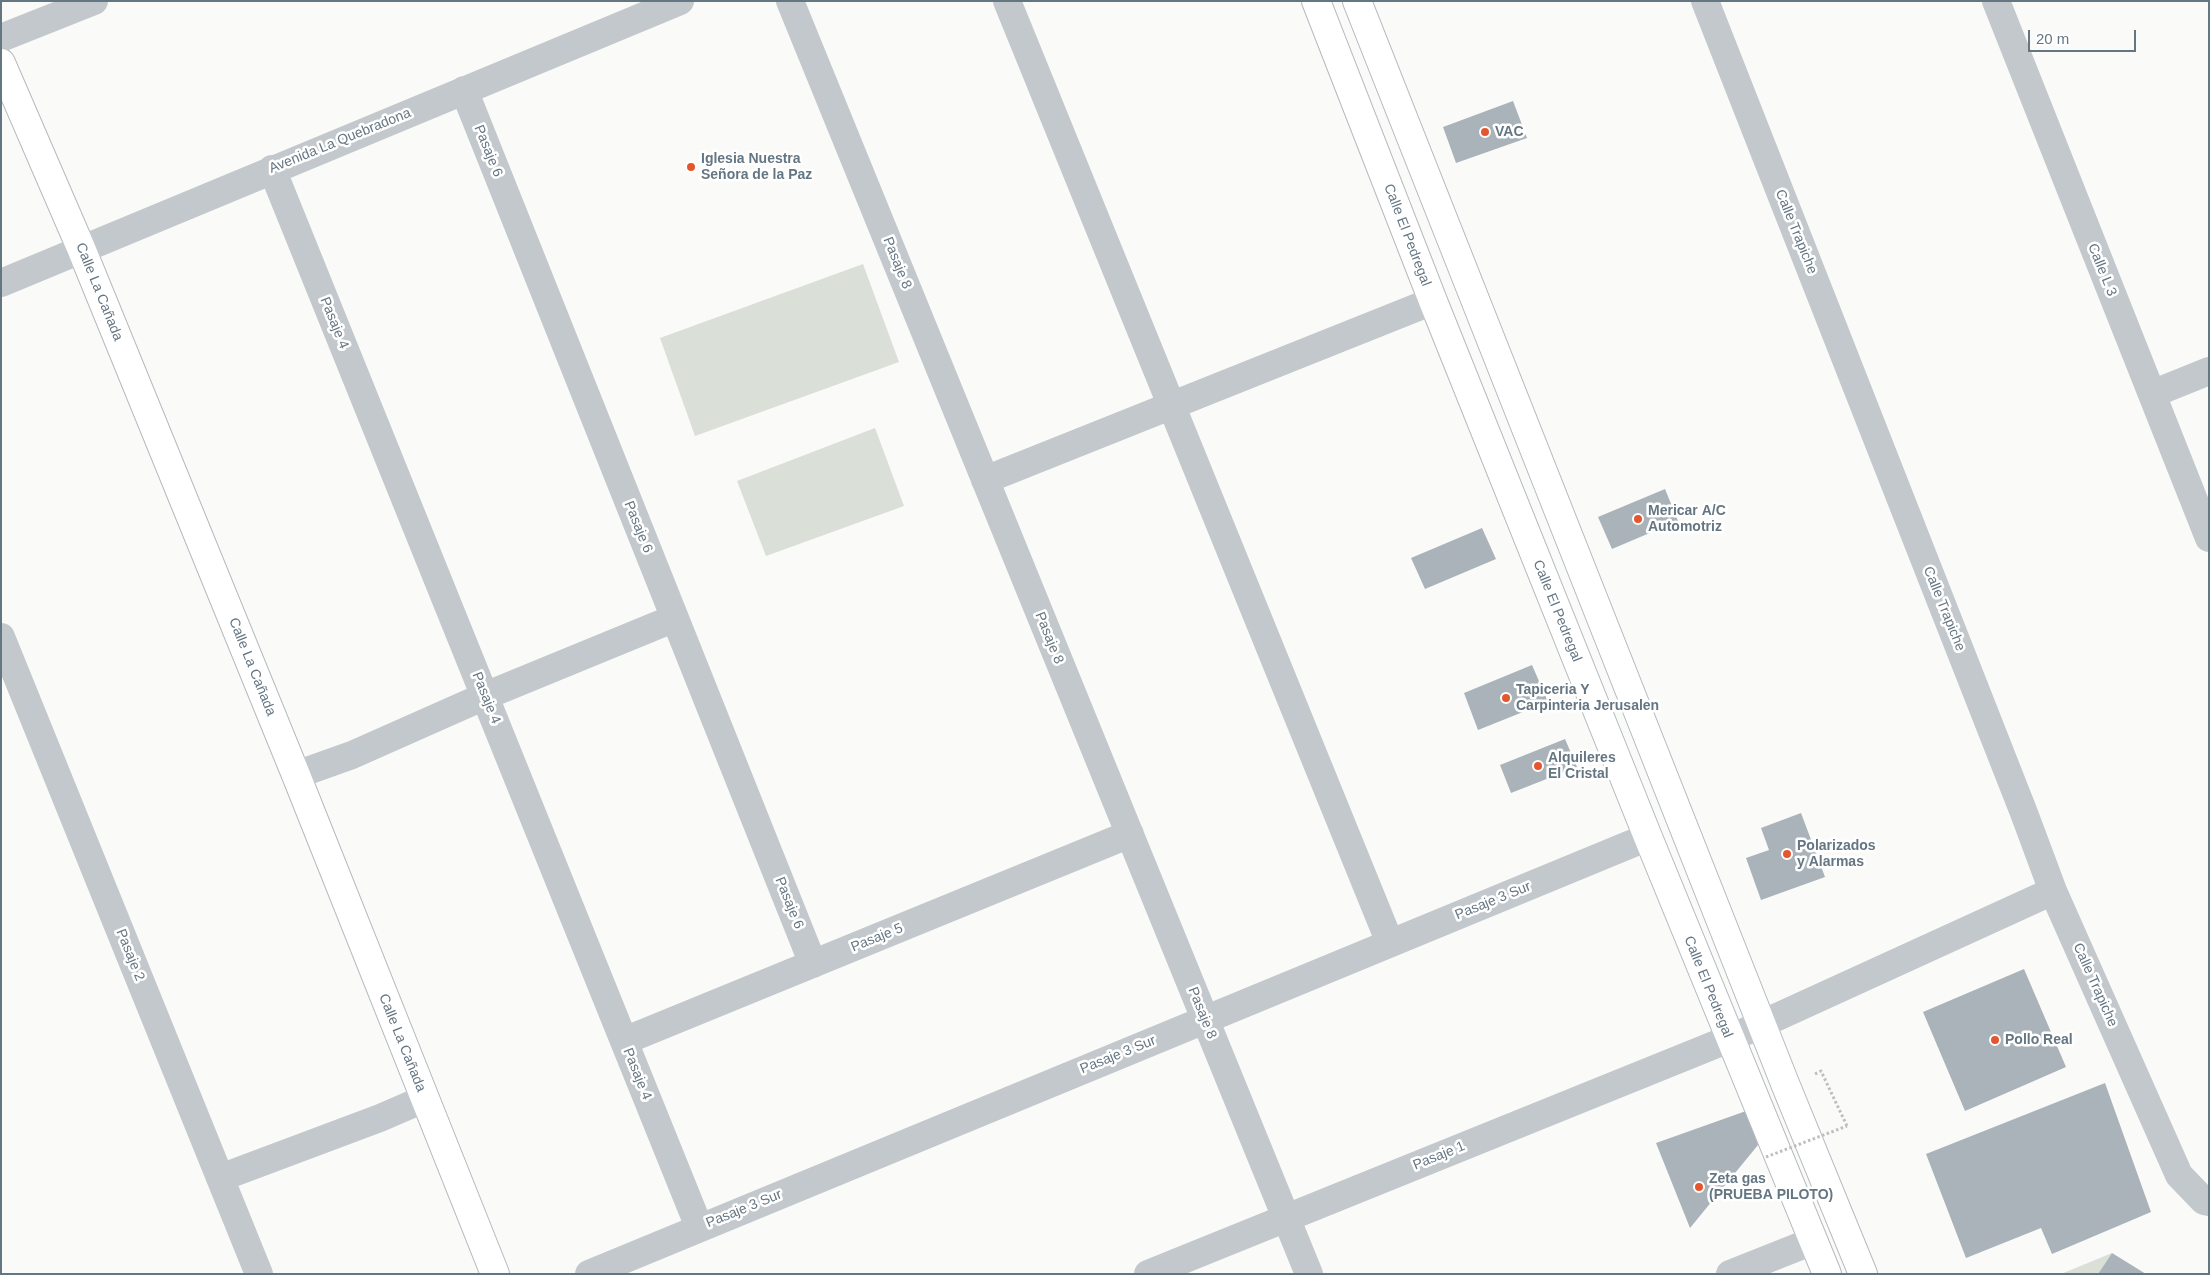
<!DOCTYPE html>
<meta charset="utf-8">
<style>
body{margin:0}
#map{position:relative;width:2210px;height:1275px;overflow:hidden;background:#fafaf8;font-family:Helvetica,sans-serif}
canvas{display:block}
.frame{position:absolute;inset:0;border:2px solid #657683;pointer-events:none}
.scale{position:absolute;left:2028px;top:30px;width:108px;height:22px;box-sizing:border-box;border:2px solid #657683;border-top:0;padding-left:6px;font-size:15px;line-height:18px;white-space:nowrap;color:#657683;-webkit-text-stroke:4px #fff;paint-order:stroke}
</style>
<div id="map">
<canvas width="2210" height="1275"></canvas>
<div class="frame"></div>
<div class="scale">20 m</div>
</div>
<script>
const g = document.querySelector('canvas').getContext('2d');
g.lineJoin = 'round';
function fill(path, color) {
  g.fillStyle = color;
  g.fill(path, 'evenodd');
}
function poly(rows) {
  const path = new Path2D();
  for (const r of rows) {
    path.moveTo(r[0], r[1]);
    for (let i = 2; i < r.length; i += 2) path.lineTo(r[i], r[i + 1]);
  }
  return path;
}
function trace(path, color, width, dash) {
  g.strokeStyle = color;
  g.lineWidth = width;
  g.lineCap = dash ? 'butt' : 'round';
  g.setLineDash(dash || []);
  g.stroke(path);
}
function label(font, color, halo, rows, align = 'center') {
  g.font = font + ' Helvetica,sans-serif';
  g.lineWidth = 5;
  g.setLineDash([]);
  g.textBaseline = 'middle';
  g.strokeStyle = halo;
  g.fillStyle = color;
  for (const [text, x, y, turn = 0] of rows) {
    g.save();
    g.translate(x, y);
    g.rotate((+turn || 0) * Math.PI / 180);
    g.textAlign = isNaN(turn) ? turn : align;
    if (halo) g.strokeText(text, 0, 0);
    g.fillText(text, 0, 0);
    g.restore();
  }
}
fill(poly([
 [863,264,899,362,695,436,660,338],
 [875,428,904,506,766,556,737,481],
 [2112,1253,2098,1274,2061,1274]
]), '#dadfd7');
fill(poly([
 [1513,101,1527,138,1456,163,1443,127],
 [1665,489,1678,521,1612,549,1598,517],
 [1482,528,1496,559,1425,589,1411,558],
 [1532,665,1548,702,1478,730,1464,693],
 [1565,739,1577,767,1511,793,1500,765],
 [1801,813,1825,877,1761,900,1746,858,1769,850,1761,828],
 [2024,969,2066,1067,1965,1111,1923,1012],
 [2105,1083,2151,1212,2052,1254,2041,1228,1966,1258,1926,1154],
 [1746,1111,1758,1145,1690,1228,1656,1143],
 [2112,1253,2146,1274,2098,1274]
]), '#aab3b9');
const major = poly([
 [1316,1,1433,301,1648,837,1827,1274],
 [1357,1,1786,1086,1863,1274],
 [1,63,81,248,296,775,495,1274]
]);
trace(major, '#b5babe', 30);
trace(poly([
 [1815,1074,1821,1071,1847,1126]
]), '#bbbfc2', 3, [2.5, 2.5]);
trace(poly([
 [790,1,1309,1274],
 [1007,1,1390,943],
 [1705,1,2024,813,2053,891,2179,1175,2204,1201,2209,1202],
 [1996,1,2209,538],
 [1,38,94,1],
 [464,90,813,964],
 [272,169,699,1227],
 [1,283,680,1],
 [2152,394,2209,371],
 [985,480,1433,301],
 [1,637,259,1274],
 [296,775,352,755,485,696,675,618],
 [624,1041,1130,834],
 [220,1178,380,1118,424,1099],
 [589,1274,1648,837],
 [1148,1274,1729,1039,2053,891],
 [1730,1274,1813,1241]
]), '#c3c8cc', 28);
trace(major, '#fff', 28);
trace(poly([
 [1766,1157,1847,1126]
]), '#bbbfc2', 3, [2.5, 2.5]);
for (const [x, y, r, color] of [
 [1485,132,5,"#e4572e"],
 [691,167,5,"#e4572e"],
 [1638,519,5,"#e4572e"],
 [1506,698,5,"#e4572e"],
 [1538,766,5,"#e4572e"],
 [1787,854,5,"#e4572e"],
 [1995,1040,5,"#e4572e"],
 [1699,1187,5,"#e4572e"]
]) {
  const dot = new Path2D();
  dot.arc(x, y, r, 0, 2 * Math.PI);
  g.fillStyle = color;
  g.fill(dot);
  trace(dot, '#fff', 2);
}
label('bold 14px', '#657683', '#fff', [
 ["VAC",1495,132],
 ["Iglesia Nuestra",701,159],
 ["Señora de la Paz",701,175],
 ["Mericar A/C",1648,511],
 ["Automotriz",1648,527],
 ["Tapiceria Y",1516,690],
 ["Carpinteria Jerusalen",1516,706],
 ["Alquileres",1548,758],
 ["El Cristal",1548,774],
 ["Polarizados",1797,846],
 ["y Alarmas",1797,862],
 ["Pollo Real",2005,1040],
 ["Zeta gas",1709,1179],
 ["(PRUEBA PILOTO)",1709,1195]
], 'left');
label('14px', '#657683', '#fff', [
 ["Avenida La Quebradona",340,141,-22],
 ["Pasaje 6",488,151,68],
 ["Calle Trapiche",1796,232,68],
 ["Calle El Pedregal",1407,235,69],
 ["Pasaje 8",897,263,68],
 ["Calle L 3",2102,270,68],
 ["Calle La Cañada",99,292,68],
 ["Pasaje 4",334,323,68],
 ["Pasaje 6",638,527,68],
 ["Calle Trapiche",1944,609,68],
 ["Calle El Pedregal",1557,611,68],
 ["Pasaje 8",1049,638,68],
 ["Calle La Cañada",252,667,68],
 ["Pasaje 4",486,698,68],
 ["Pasaje 3 Sur",1493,901,-22],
 ["Pasaje 6",789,903,68],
 ["Pasaje 5",877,938,-22],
 ["Pasaje 2",130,955,68],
 ["Calle Trapiche",2095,985,66],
 ["Calle El Pedregal",1708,987,68],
 ["Pasaje 8",1202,1013,68],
 ["Calle La Cañada",402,1043,68],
 ["Pasaje 3 Sur",1118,1055,-22],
 ["Pasaje 4",637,1074,68],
 ["Pasaje 1",1439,1156,-22],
 ["Pasaje 3 Sur",744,1209,-22]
]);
</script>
